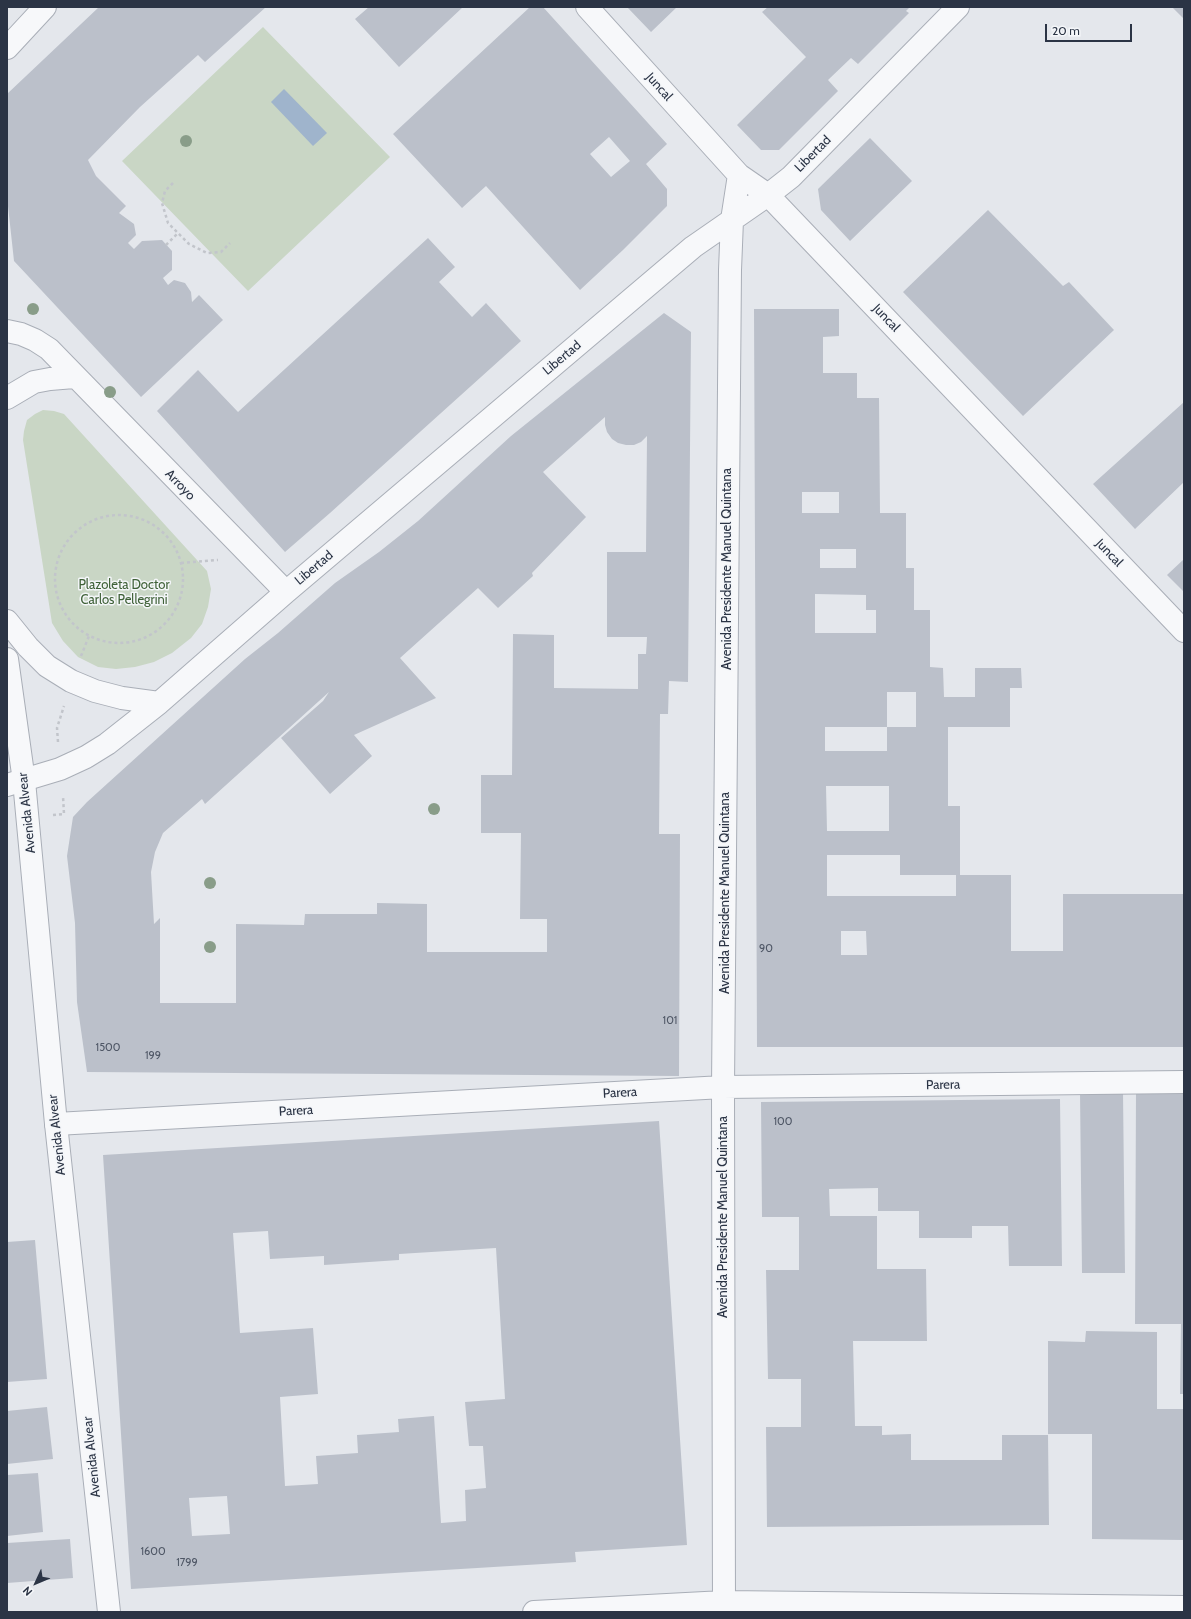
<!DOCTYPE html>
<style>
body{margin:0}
#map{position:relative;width:1191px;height:1619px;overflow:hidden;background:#e4e7ec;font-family:Cabin,sans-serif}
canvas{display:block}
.frame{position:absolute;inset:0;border:8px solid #2b3445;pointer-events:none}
.north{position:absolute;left:16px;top:1563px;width:40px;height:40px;-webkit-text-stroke:3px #f4f6f9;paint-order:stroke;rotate:226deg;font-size:11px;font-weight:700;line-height:16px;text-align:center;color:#2b3445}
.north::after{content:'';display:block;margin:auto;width:14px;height:18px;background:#2b3445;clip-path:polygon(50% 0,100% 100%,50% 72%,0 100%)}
.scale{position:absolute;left:1045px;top:24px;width:87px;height:18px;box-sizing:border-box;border:2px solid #2b3445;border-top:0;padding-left:5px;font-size:12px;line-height:14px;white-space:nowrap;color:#2b3445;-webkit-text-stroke:3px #f4f6f9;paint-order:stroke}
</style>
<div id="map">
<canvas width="1191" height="1619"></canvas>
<div class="frame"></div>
<div class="north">N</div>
<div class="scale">20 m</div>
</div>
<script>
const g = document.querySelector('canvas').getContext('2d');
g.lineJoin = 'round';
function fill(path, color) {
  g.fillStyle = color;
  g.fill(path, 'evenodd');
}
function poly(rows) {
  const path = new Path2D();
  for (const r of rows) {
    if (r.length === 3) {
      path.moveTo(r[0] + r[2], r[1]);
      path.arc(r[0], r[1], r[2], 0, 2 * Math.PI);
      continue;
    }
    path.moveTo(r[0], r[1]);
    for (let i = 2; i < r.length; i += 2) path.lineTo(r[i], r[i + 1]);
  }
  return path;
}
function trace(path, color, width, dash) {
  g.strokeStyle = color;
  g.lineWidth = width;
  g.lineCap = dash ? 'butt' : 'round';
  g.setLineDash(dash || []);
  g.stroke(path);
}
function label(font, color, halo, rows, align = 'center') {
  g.font = font + ' Cabin,sans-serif';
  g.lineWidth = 3;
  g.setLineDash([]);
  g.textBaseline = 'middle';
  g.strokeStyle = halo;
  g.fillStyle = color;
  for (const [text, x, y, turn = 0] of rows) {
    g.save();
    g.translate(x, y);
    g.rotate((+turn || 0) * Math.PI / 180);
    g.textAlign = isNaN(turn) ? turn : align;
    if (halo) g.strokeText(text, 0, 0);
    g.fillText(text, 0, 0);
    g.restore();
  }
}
fill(poly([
 [263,27,390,157,248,291,122,161],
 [43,410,54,411,64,414,207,571,211,589,208,607,202,624,191,638,172,653,154,662,135,667,116,669,98,667,78,657,63,641,52,623,23,440,24,431,27,420,35,414]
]), '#c9d6c5');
fill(poly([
 [284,89,327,133,313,146,271,102]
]), '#9fb4cc');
fill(poly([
 [99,7,266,7,205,62,198,55,140,107,88,160,96,176,126,206,119,213,134,224,136,235,128,243,134,249,142,241,162,240,172,251,172,270,163,278,168,285,174,280,185,283,191,292,192,302,199,295,223,320,141,397,14,261,7,197,7,94],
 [369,7,463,7,399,67,355,19],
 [530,7,543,7,667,144,646,164,667,189,667,206,623,250,580,290,486,186,462,208,393,134],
 [609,137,630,161,611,177,590,154],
 [627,7,677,7,651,32],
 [768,7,910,7,906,11,909,13,858,64,851,58,828,80,838,91,779,150,761,150,737,125,806,57,762,12],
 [1172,7,1184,7,1184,19],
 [870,138,912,181,850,241,821,210,818,189],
 [988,210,1063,286,1069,282,1114,330,1023,416,903,292],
 [428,238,455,267,439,282,472,317,486,303,521,341,330,513,285,552,157,411,198,370,238,412],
 [754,309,839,309,839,336,823,337,823,373,857,373,857,398,879,398,880,513,906,513,906,568,914,568,914,610,930,610,930,667,943,668,944,697,975,697,975,668,1021,668,1022,688,1010,688,1010,727,948,727,948,806,960,806,960,875,1011,875,1011,951,1063,951,1063,894,1184,894,1184,1047,757,1047],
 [802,492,839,492,839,513,802,513],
 [820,549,856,549,856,568,820,568],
 [815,594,866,595,866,610,876,610,876,633,815,633],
 [887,692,916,692,916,727,887,727],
 [825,727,887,727,887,751,825,751],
 [826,786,889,786,889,831,827,831],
 [827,855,900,855,900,875,956,875,956,896,827,896],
 [841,931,866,931,867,955,841,955],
 [664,313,691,332,688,682,669,681,668,714,660,714,659,834,680,834,679,1076,87,1072,77,1002,75,923,67,856,73,817,87,802,245,659,278,633,335,583,379,552,418,521,511,436],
 [605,417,605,425,607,432,612,439,618,443,626,445,634,445,641,442,647,436,646,552,607,552,607,637,647,637,646,654,638,654,638,689,554,688,554,635,513,634,512,775,481,775,481,833,521,833,520,919,547,919,547,952,427,952,427,904,377,903,377,914,305,914,304,925,236,924,236,1003,160,1003,160,918,154,924,151,872,155,852,163,833,202,799,205,804,329,692,323,701,281,738,330,794,372,756,354,735,436,698,400,658,478,588,498,608,533,576,532,573,586,517,543,472],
 [1184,402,1184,482,1135,529,1093,484],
 [1184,559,1184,592,1167,575],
 [1136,1090,1184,1091,1184,1394,1180,1394,1181,1324,1135,1324],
 [1080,1092,1123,1092,1125,1273,1082,1273],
 [1060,1099,1062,1266,1009,1266,1008,1226,972,1226,972,1238,919,1238,919,1211,878,1211,878,1188,829,1189,830,1216,877,1216,877,1269,926,1269,927,1341,853,1341,855,1426,882,1426,882,1435,911,1434,911,1460,1002,1460,1002,1435,1048,1435,1049,1525,767,1527,766,1427,801,1427,801,1379,768,1379,766,1270,799,1270,799,1217,762,1217,761,1102],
 [659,1121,687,1545,575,1552,576,1562,131,1589,103,1155],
 [268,1231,270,1259,324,1256,324,1265,399,1260,399,1254,496,1248,505,1399,465,1402,469,1446,483,1446,486,1488,465,1490,466,1521,441,1523,434,1416,398,1419,399,1432,357,1435,358,1453,316,1456,318,1484,285,1486,280,1397,318,1394,313,1328,240,1333,233,1233],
 [227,1496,230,1534,192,1536,189,1498],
 [35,1240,47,1379,7,1382,7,1242],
 [1086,1331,1157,1332,1157,1409,1184,1409,1184,1540,1092,1539,1092,1434,1048,1434,1048,1341,1085,1342],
 [47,1407,53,1459,7,1464,7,1411],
 [38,1473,43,1532,7,1536,7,1475],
 [70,1539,73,1578,7,1583,7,1543]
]), '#bbc0ca');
const minor = poly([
 [587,7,739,175,768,195,1184,631],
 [7,331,21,334,35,340,49,349,286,592],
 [7,398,34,382,50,379,74,377],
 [7,621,28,647,47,666,71,681,95,691,122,698,159,703],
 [7,785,60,769,86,757,107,744,159,703,286,592,693,247,768,195,791,177,958,7],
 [56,1124,723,1087,1184,1082],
 [534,1612,724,1602,1184,1607],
 [724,1612,723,1087,730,270,732,220,739,175]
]);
const tertiary = poly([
 [7,48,45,7],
 [7,659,24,781,56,1124,109,1612]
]);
trace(minor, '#a9aeb7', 24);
trace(tertiary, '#a9aeb7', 24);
trace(poly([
 [173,183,165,191,162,203,168,223,189,244,207,253,221,252,230,243],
 [166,245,178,233],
 [119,579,64],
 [181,563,218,560],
 [81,656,89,636],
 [58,742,57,728,64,706],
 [53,815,64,814,63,796]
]), '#c2c5cb', 2.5, [3, 3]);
trace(minor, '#f7f8fa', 22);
trace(tertiary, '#f7f8fa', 22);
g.fillStyle = '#899d89';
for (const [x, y] of [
 [186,141],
 [33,309],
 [110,392],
 [434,809],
 [210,883],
 [210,947]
]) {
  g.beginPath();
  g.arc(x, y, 6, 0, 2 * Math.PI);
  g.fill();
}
label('11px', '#4f5766', null, [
 ["90",766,949],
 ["101",670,1021],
 ["1500",108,1048],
 ["199",153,1056],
 ["100",783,1122],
 ["1600",153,1552],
 ["1799",187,1563]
]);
label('13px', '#2b3445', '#f4f6f9', [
 ["Juncal",659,87,48],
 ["Libertad",813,154,-45],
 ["Juncal",886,318,46],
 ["Libertad",562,358,-40],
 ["Arroyo",180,485,46],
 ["Juncal",1109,553,46],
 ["Libertad",314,568,-40],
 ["Avenida Presidente Manuel Quintana",727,569,-90],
 ["Avenida Alvear",27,813,-96],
 ["Avenida Presidente Manuel Quintana",725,893,-90],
 ["Parera",943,1085,-1],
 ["Parera",620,1093,-3],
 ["Parera",296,1111,-3],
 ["Avenida Alvear",57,1135,-96],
 ["Avenida Presidente Manuel Quintana",723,1217,-90],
 ["Avenida Alvear",92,1457,-96]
]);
label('13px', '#3f6138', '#f4f6f9', [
 ["Plazoleta Doctor",124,585],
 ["Carlos Pellegrini",124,600]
]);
</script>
